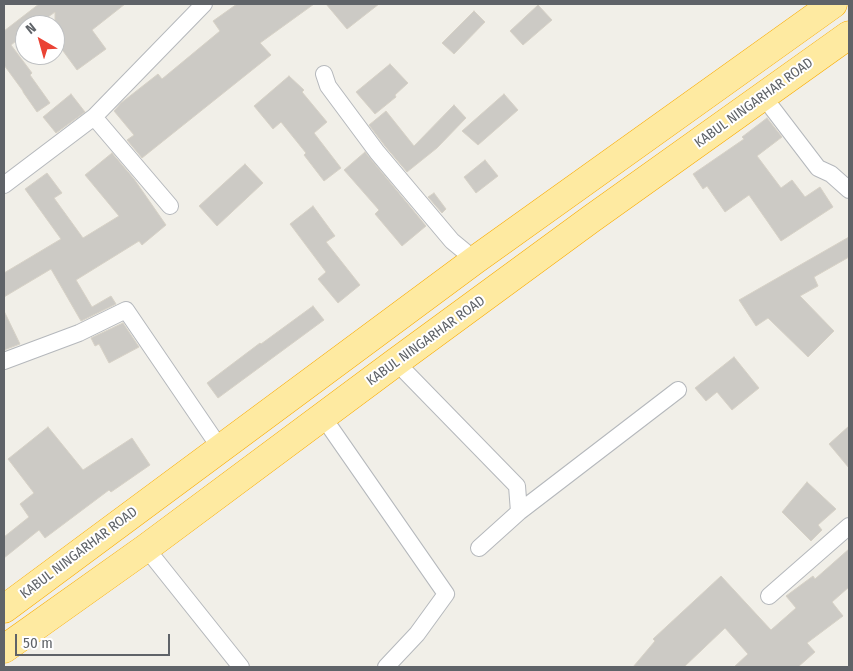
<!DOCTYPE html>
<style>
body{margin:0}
#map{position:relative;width:853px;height:671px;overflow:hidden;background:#f1efe8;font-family:"Fira Sans Condensed",sans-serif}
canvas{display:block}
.frame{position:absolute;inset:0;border:5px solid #5f6368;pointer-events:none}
.north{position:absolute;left:15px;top:15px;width:50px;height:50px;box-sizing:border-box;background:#fff;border:1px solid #bfc1c3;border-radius:50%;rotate:322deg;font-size:14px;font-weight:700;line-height:20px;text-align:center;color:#5f6368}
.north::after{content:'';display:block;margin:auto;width:18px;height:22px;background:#ea4335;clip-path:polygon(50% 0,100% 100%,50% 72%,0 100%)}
.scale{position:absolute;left:15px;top:634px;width:155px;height:22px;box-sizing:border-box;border:2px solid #5f6368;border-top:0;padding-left:6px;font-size:15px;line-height:18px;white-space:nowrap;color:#5f6368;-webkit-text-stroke:4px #fff;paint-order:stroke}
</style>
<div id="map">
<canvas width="853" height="671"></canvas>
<div class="frame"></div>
<div class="north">N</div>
<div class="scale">50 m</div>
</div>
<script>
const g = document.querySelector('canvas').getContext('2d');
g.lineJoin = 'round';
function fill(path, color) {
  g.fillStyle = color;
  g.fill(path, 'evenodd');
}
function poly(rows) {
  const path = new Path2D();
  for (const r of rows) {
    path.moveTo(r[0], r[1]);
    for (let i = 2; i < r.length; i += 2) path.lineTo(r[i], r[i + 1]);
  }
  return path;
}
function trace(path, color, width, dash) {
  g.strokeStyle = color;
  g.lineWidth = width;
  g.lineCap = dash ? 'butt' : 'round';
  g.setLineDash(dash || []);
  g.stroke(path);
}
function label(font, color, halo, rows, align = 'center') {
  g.font = font + ' "Fira Sans Condensed",sans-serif';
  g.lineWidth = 4;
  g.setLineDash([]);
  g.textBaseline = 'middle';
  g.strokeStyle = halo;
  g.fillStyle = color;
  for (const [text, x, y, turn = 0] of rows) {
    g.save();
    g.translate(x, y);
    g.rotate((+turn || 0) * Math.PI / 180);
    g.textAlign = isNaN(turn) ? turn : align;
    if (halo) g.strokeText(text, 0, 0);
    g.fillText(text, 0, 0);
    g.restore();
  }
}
const building = poly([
 [39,4,125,4,92,30,106,49,77,70,55,40,55,12,37,25,25,25,25,34,11,45,32,73,30,75,50,103,37,112,23,92,23,91,4,65,4,31,39,4],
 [237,4,314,4,260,43,271,55,142,158,127,140,134,135,114,111,121,103,158,74,162,79,220,31,213,21,237,4],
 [326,4,379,4,347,29,326,4],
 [538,5,552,20,523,45,510,31,538,5],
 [474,11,485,22,454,54,442,43,474,11],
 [390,64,408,83,395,95,396,97,375,114,356,92,390,64],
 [289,76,304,90,302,92,327,122,314,133,341,168,324,181,304,155,306,153,281,122,273,129,254,106,289,76],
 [71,94,85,112,56,133,43,117,71,94],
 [504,94,518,110,478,145,462,131,504,94],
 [454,105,466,118,437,148,407,172,385,146,369,125,386,111,414,146,454,105],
 [767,118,782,137,757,156,781,188,792,180,805,197,820,187,833,207,781,241,749,195,725,212,707,186,703,189,693,174,744,139,742,137,767,118],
 [365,152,426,226,402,246,375,214,379,210,344,170,365,152],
 [112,153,134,179,166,225,142,245,139,241,76,280,92,307,111,296,116,304,81,321,51,269,4,297,4,273,61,239,25,189,47,173,62,193,54,198,83,238,119,216,85,175,112,153],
 [485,160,498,176,476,193,464,177,485,160],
 [245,164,263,183,217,226,199,206,245,164],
 [434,193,446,209,442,213,428,197,434,193],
 [313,206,335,236,326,242,360,285,338,303,318,279,326,272,290,224,313,206],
 [849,237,849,257,814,277,818,286,800,296,834,331,808,357,768,318,756,326,739,300,849,237],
 [313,306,324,320,218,398,207,383,260,343,261,344,313,306],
 [4,311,20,344,4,350,4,311],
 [123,323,139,347,109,363,99,344,95,346,91,338,123,323],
 [734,357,759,388,732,410,717,392,706,401,695,388,734,357],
 [849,426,849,468,829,444,849,426],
 [48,427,83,470,132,438,150,465,111,492,109,490,45,538,39,530,4,558,4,537,29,517,20,504,34,493,8,459,48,427],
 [807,482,836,509,818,525,822,530,811,541,782,512,807,482],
 [849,549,849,587,832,602,843,616,807,643,815,652,798,667,734,667,748,654,725,628,684,667,633,667,655,641,653,639,721,576,771,630,796,608,786,596,813,576,815,579,849,549]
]);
fill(building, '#cccac5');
trace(building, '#d6d1c6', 1);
const minor = poly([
 [324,74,328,86,377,152,452,241,475,260],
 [763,96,818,168,831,174,849,190],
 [94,117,170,206],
 [4,185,94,117,204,4],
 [4,361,79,333,126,310,220,448],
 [396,362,517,486,519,512],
 [323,417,446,594,417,634,386,667],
 [146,548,241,667],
 [479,548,519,512,678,390],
 [769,596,849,526]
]);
const trunk = poly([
 [4,609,475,260,833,4],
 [4,649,146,548,396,362,591,219,849,35]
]);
trace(minor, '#b5b8bc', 18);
trace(trunk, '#f9ab00', 29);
trace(minor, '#fff', 16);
trace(trunk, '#feeaa1', 28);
label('14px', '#5f6368', '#fff', [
 ["KABUL NINGARHAR ROAD",754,103,-36],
 ["KABUL NINGARHAR ROAD",426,341,-36],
 ["KABUL NINGARHAR ROAD",79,553,-37]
]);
</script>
